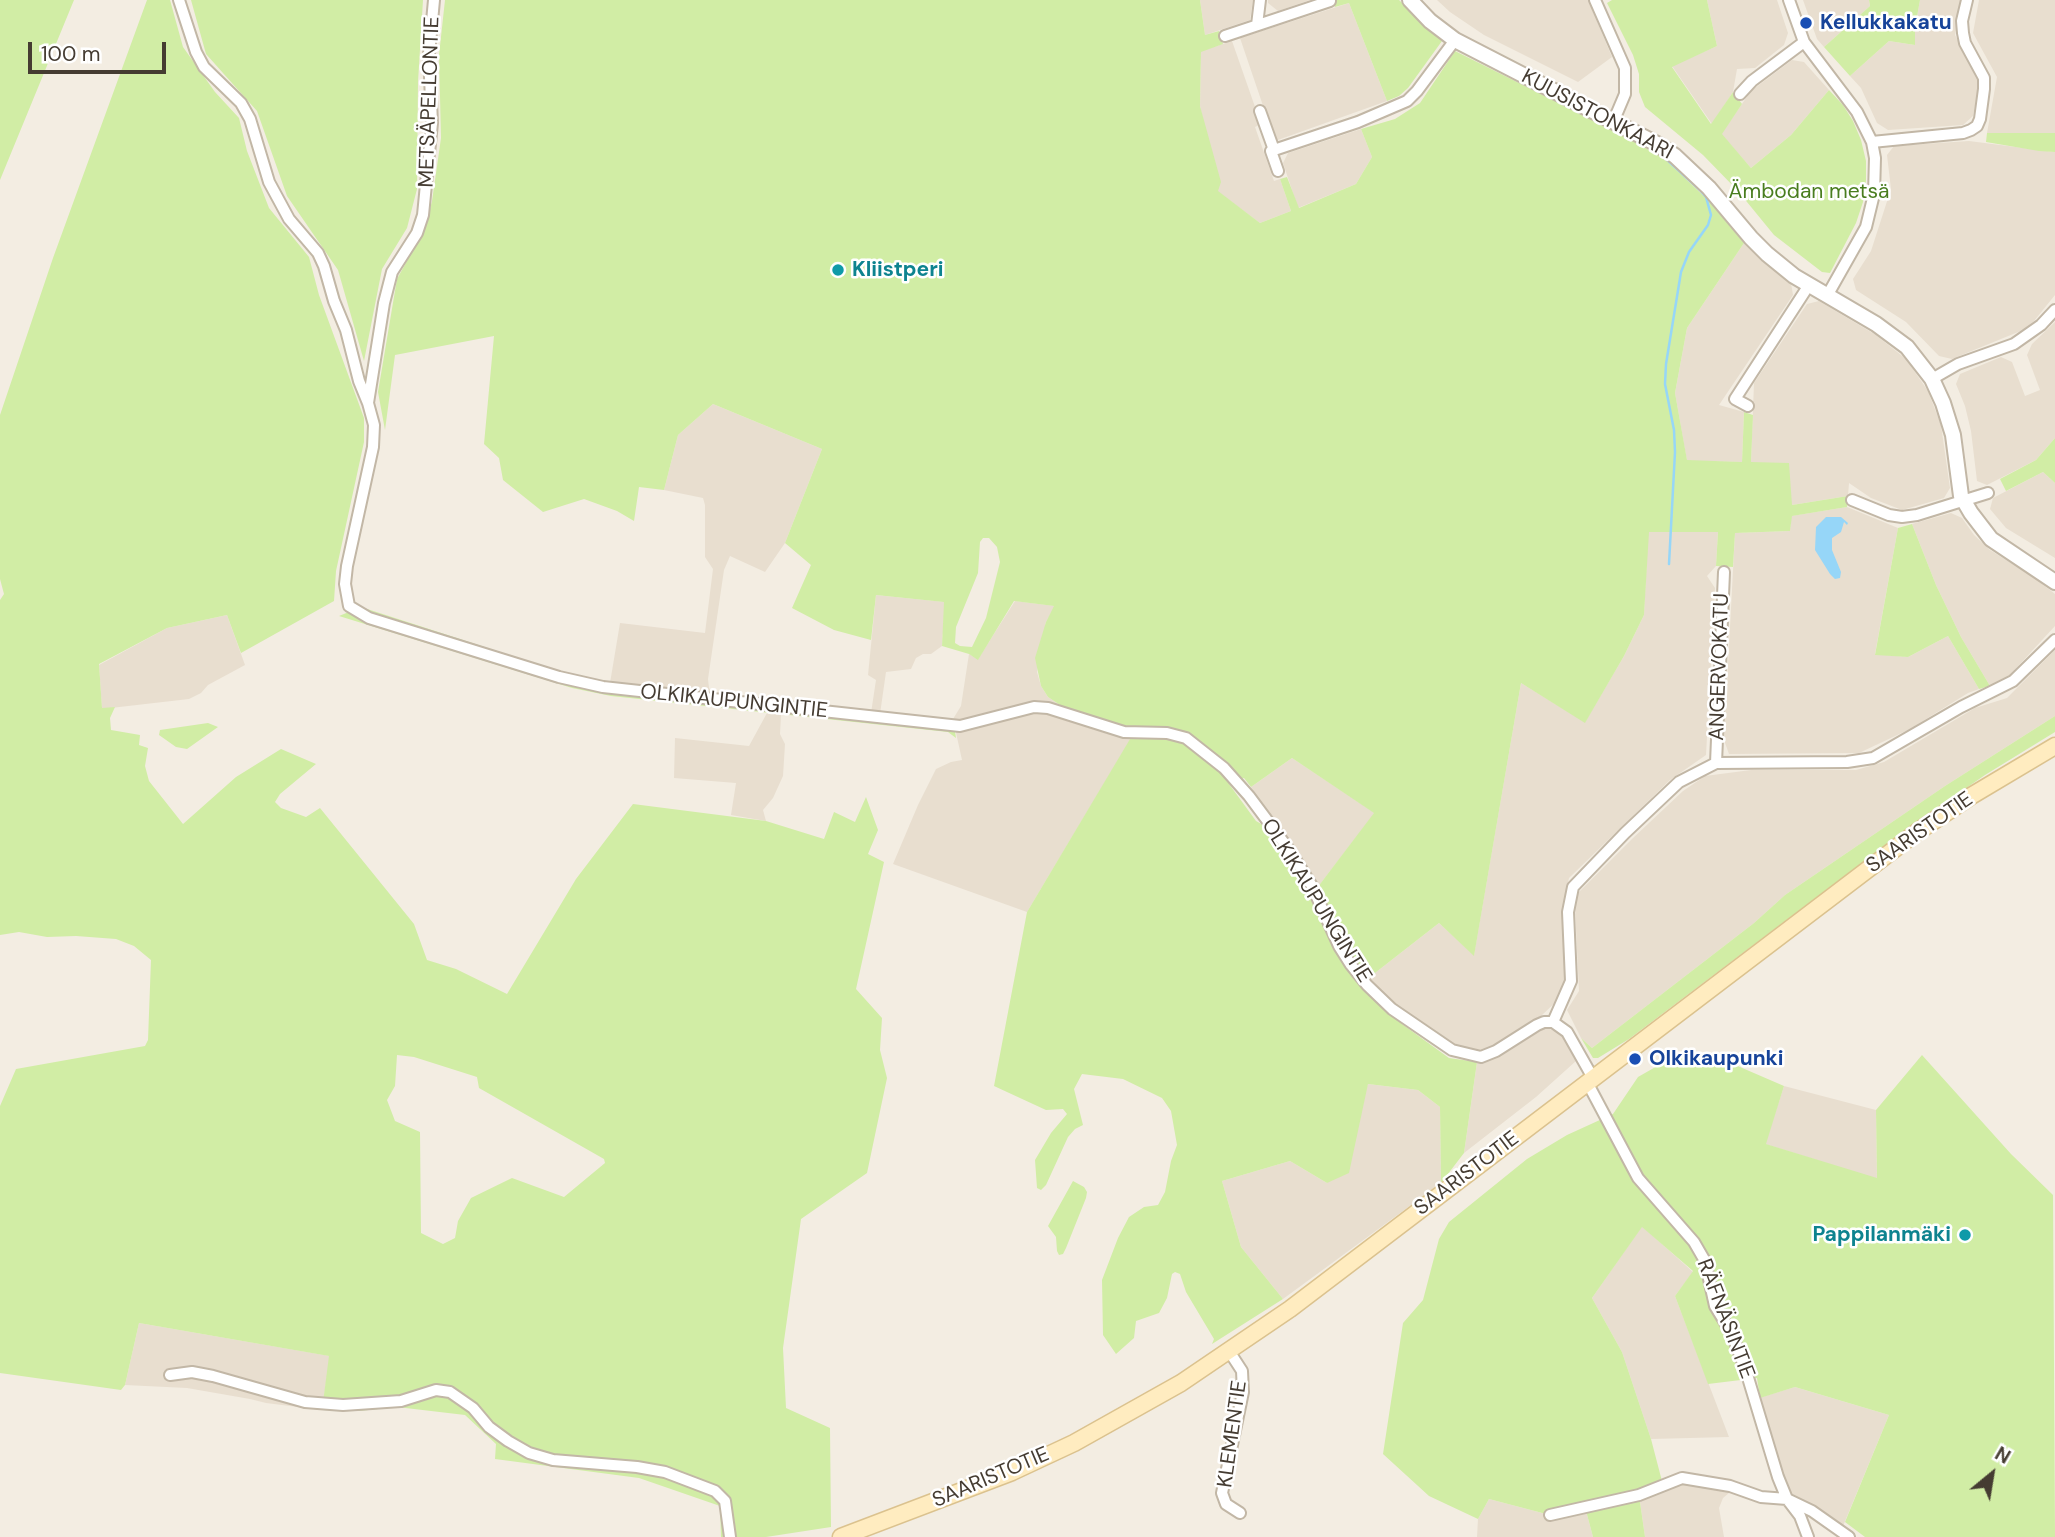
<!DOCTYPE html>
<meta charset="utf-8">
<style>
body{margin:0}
#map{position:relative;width:2055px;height:1537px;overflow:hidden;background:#f3ede2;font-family:"DM Sans",sans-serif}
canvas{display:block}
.north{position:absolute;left:1957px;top:1439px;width:70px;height:70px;-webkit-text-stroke:5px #fff;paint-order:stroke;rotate:30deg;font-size:19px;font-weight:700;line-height:28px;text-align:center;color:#453c32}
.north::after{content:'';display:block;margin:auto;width:24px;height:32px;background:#453c32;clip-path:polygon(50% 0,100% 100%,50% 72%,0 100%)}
.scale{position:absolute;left:28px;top:42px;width:138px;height:32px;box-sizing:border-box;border:4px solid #453c32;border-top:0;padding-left:9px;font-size:21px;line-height:24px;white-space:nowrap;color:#453c32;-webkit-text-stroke:5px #fff;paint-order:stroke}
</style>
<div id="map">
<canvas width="2055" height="1537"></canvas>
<div class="north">N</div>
<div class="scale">100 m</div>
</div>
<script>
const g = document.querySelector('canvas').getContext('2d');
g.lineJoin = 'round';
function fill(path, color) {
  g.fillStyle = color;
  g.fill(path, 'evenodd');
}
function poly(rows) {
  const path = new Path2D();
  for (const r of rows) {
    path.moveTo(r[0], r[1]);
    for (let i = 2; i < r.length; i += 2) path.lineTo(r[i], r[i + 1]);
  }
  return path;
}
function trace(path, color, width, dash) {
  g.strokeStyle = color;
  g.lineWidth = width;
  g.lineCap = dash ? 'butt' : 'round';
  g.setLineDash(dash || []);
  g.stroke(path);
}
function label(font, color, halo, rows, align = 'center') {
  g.font = font + ' "DM Sans",sans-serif';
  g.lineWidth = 5;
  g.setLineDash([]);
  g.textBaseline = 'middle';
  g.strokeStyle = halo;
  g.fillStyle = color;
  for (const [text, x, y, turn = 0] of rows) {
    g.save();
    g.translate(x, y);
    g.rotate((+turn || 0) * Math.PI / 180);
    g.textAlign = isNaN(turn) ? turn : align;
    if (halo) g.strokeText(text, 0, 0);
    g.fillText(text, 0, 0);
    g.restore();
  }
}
fill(poly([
 [1200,0,1253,0,1250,20,1205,35],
 [1268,0,1310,0,1278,11,1268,3],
 [1437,0,1588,0,1612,57,1578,82,1484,35,1450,12],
 [1707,0,1777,0,1788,33,1784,45,1755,68,1737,69,1733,92,1712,124,1672,66,1717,46],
 [1803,0,1869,0,1870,6,1824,47,1817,39],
 [1920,0,1962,0,1955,35,1980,80,1973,116,1963,125,1888,130,1877,123,1861,88,1850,76,1889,41,1915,45,1915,28],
 [1979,0,2055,0,2055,135,1987,133,1997,77,1973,33],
 [1349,3,1387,101,1275,141,1240,38],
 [1232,41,1261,124,1255,127,1274,181,1280,179,1291,211,1260,223,1218,192,1200,106,1201,51],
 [1792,60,1804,62,1829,90,1791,135,1751,168,1721,134,1751,91],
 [1361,129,1372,157,1356,184,1298,208,1283,163,1288,153],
 [1969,141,2055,152,2055,295,2034,321,2023,330,1952,359,1939,356,1906,322,1856,290,1853,279,1871,251,1891,189,1887,155,1894,146],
 [1744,243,1791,283,1793,295,1719,405,1744,412,1742,462,1687,461,1675,393,1687,328],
 [1819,301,1876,335,1906,359,1928,391,1941,425,1950,488,1944,498,1902,510,1871,498,1849,483,1848,496,1792,505,1751,462,1754,383,1807,304],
 [2055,322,2055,438,2036,460,1987,485,1977,481,1971,431,1965,406,1956,384,1960,374,2001,357,2012,362,2025,396,2040,390,2027,355,2032,344],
 [713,404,822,449,785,543,765,572,730,556,724,570,708,679,709,688,713,694,610,683,620,623,705,633,713,569,705,557,705,505,703,498,664,490,678,435],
 [2043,472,2055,483,2055,558,2006,528,1990,509,1993,498],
 [1847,507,1898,528,1875,654,1908,657,1948,636,1979,689,1968,693,1910,729,1859,753,1729,754,1724,740,1735,533,1790,531,1791,516],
 [1951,513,1962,518,1974,535,1990,550,2032,576,2055,594,2055,626,2008,677,1990,686,1961,637,1936,585,1912,524],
 [1648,532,1718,532,1716,566,1707,576,1715,588,1706,755,1670,780,1569,878,1564,900,1566,980,1560,998,1541,1016,1487,1052,1467,1051,1448,1041,1398,1007,1366,980,1439,923,1474,955,1521,683,1585,722,1624,656,1644,615],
 [876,595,945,602,942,646,931,654,923,654,916,658,911,669,886,672,880,714,871,713,876,680,868,675],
 [1015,601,1055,606,1046,622,1037,672,1041,686,1048,697,1063,707,1137,729,1027,912,893,864,918,805,936,769,951,762,962,760,953,719,961,706,969,654,978,659],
 [227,615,245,665,208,685,201,693,189,699,102,709,99,665,167,628],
 [2055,650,2055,716,1945,786,1785,895,1754,923,1592,1048,1581,1038,1567,1010,1579,991,1575,907,1578,893,1633,838,1683,791,1705,776,1751,770,1856,770,1884,762,1975,708,2007,698],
 [767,713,781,715,780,734,785,744,783,776,773,798,763,810,766,821,731,815,736,783,674,778,675,738,749,746],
 [1292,758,1375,813,1317,888,1251,787],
 [1538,1029,1550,1029,1561,1034,1576,1061,1536,1097,1464,1153,1477,1062,1492,1059],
 [1368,1084,1418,1090,1440,1107,1441,1183,1283,1299,1241,1247,1222,1181,1290,1161,1327,1183],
 [1784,1086,1876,1110,1877,1179,1765,1144],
 [1642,1226,1693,1272,1675,1296,1729,1437,1651,1439,1622,1352,1592,1298],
 [139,1323,330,1356,322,1410,266,1403,250,1399,187,1388,125,1385],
 [1795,1387,1889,1415,1841,1531,1787,1499,1755,1399],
 [1682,1478,1730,1486,1729,1493,1723,1498,1719,1508,1724,1537,1645,1537,1639,1495],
 [1489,1499,1550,1515,1585,1507,1593,1537,1477,1537,1478,1519]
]), '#e8decf');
fill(poly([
 [0,0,74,0,0,180],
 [147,0,170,0,183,47,215,92,239,118,247,151,269,208,309,257,319,295,364,418,364,442,336,571,334,601,241,653,227,615,167,628,99,664,102,708,115,707,110,718,111,730,140,735,139,745,148,748,145,766,149,781,183,824,236,777,281,749,316,764,280,794,275,802,281,808,306,817,320,808,414,924,427,960,456,969,507,994,576,879,633,804,766,821,824,839,834,812,855,822,866,797,878,830,868,854,884,862,856,989,882,1018,880,1050,887,1078,867,1173,801,1219,783,1348,786,1408,830,1428,831,1527,766,1537,721,1537,720,1506,639,1478,495,1459,496,1444,465,1415,397,1407,359,1411,322,1410,329,1356,139,1323,125,1385,121,1390,0,1373,0,1106,16,1069,145,1046,148,1040,151,960,134,946,116,939,76,936,47,937,19,932,0,935,0,600,4,594,0,579,0,415,53,258],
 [397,1055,414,1057,477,1077,479,1088,604,1159,605,1163,564,1197,512,1178,471,1198,458,1221,455,1238,443,1244,421,1233,420,1132,395,1121,387,1100,395,1086],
 [191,0,423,0,418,82,417,189,407,228,382,269,364,361,338,270,287,196,257,111,206,54],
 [445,0,1200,0,1205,35,1219,31,1223,44,1201,52,1200,106,1221,182,1218,191,1260,223,1291,211,1280,179,1287,177,1299,208,1356,184,1372,157,1361,129,1395,119,1420,103,1455,51,1615,131,1665,159,1708,200,1744,243,1687,328,1675,393,1687,460,1742,462,1744,412,1753,415,1751,462,1789,463,1792,505,1848,496,1847,507,1792,516,1790,531,1735,533,1733,567,1716,566,1718,532,1649,532,1644,615,1624,656,1585,723,1521,683,1474,956,1439,923,1366,980,1346,950,1317,888,1374,813,1292,758,1251,787,1244,778,1229,784,1256,821,1265,826,1287,854,1305,881,1340,954,1350,971,1374,999,1402,1024,1449,1058,1477,1062,1464,1153,1441,1183,1440,1107,1418,1090,1368,1084,1349,1173,1327,1183,1290,1161,1222,1181,1241,1247,1283,1299,1212,1344,1214,1339,1186,1292,1180,1274,1175,1272,1172,1274,1167,1298,1159,1313,1136,1321,1134,1338,1116,1354,1103,1335,1102,1280,1118,1238,1129,1217,1144,1207,1158,1205,1165,1192,1171,1161,1177,1145,1171,1111,1162,1098,1123,1079,1082,1074,1074,1089,1083,1125,1075,1129,1068,1137,1046,1185,1041,1190,1037,1188,1035,1160,1051,1133,1067,1114,1063,1109,1046,1110,994,1086,1027,912,1136,729,1063,707,1048,697,1041,686,1035,658,1046,622,1054,606,1014,601,978,660,969,654,942,646,944,602,876,595,871,640,834,630,792,608,811,565,785,543,822,449,713,404,678,435,664,490,639,487,634,521,617,511,584,499,543,512,503,480,499,458,484,444,494,336,395,355,385,430,378,392,397,279,425,228,432,201,441,138,439,55],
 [983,538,989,538,997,547,1000,562,986,618,972,647,960,646,955,643,956,627,978,573,980,542],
 [1332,0,1399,0,1442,41,1408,88,1399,96,1387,101,1349,3,1335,7],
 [1612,0,1707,0,1717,46,1672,67,1711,124,1733,92,1742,104,1722,134,1751,168,1791,135,1829,90,1843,105,1853,121,1861,140,1866,161,1866,181,1863,202,1856,223,1830,273,1822,272,1774,235,1738,191,1703,155,1645,107,1639,92,1639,74,1633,55,1607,3],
 [1869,0,1920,0,1915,28,1915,45,1889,41,1850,76,1824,47,1870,6],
 [1987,133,2055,133,2055,152,2039,151,1986,142],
 [2055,438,2055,483,2043,472,2006,491,2000,479,2036,460],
 [1912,524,1936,585,1961,637,1990,686,1979,689,1948,636,1908,657,1875,655,1898,528],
 [361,607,565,673,610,683,918,718,953,719,956,738,948,732,611,696,572,688,339,616],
 [2055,716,2055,732,1985,775,1904,831,1629,1039,1598,1058,1593,1058,1581,1038,1592,1048,1754,923,1785,895,1945,786],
 [208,723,218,727,187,749,176,747,159,735,160,730],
 [1687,1049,1710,1059,1733,1064,1784,1086,1766,1144,1877,1178,1876,1110,1922,1055,2011,1154,2053,1195,2055,1537,1865,1537,1845,1522,1889,1415,1795,1387,1760,1398,1757,1378,1708,1384,1675,1296,1693,1271,1642,1227,1592,1298,1622,1352,1651,1439,1663,1485,1639,1495,1645,1537,1593,1537,1585,1507,1550,1515,1489,1499,1478,1519,1429,1496,1383,1454,1403,1323,1423,1300,1439,1239,1449,1222,1527,1159,1567,1135,1613,1114,1638,1077],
 [1073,1181,1084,1187,1087,1192,1086,1198,1066,1248,1063,1254,1059,1255,1057,1251,1056,1237,1048,1226]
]), '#d1eda5');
fill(poly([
 [1826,517,1841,517,1848,523,1847,525,1844,522,1841,532,1832,538,1832,550,1841,572,1840,578,1835,579,1830,574,1815,550,1816,527]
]), '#96d6f8');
trace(poly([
 [1664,157,1700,190,1706,197,1711,215,1708,225,1689,252,1681,272,1666,364,1665,384,1674,430,1675,452,1669,564]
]), '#96d6f8', 2.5);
const minor = poly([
 [179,0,196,52,204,67,241,103,250,119,269,182,289,219,318,253,324,266,334,301,346,330,359,381,368,403,374,425,373,447,347,566,345,584,349,606,369,618,559,677,603,687,960,726,1034,707,1048,708,1124,732,1167,733,1186,738,1224,768,1249,796,1290,851,1312,886,1339,946,1351,965,1367,985,1392,1009,1452,1050,1481,1057,1496,1051,1537,1025,1544,1022,1553,1022,1567,1032,1593,1078],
 [1595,0,1625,68,1625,94,1614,120],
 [1789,0,1804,42,1857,112,1872,142,1875,158,1874,194,1866,227,1827,296],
 [1257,25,1260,0],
 [1225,36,1330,1],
 [1740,94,1752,81,1804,42],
 [1260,111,1274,150],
 [1872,142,1963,133,1971,130,1977,126,1980,119,1984,89,1984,78,1965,43,1963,33,1962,21,1967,0],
 [1278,171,1271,151,1358,122,1407,101,1417,91,1455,40],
 [1932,379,1958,364,2014,344,2041,325,2055,310],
 [368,403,384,303,392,272,417,233,423,215,432,123,429,54,434,0],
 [1748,406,1735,399,1809,285],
 [1852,500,1889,515,1902,517,1917,515,1988,493],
 [1716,763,1724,572],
 [1553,1022,1571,981,1568,912,1573,887,1625,833,1679,782,1716,763,1847,762,1873,758,1961,707,2013,681,2055,640],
 [1587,1082,1638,1178,1694,1242,1705,1261,1715,1306,1731,1332,1746,1371,1778,1477,1787,1499,1800,1516,1808,1537],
 [1229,1351,1242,1371,1243,1392,1222,1493,1226,1504,1240,1513],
 [170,1375,192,1372,213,1376,305,1402,343,1405,401,1401,436,1390,450,1392,473,1408,489,1427,508,1441,529,1453,553,1460,637,1467,665,1472,715,1491,725,1501,730,1537],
 [1550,1515,1639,1495,1682,1478,1730,1486,1761,1497,1787,1499,1812,1511,1849,1537]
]);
const tertiary = poly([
 [1410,0,1430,21,1455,40,1659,145,1675,156,1709,188,1751,238,1767,254,1794,276,1876,324,1907,347,1932,379,1943,403,1953,435,1961,496,1971,513,1991,539,2055,582]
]);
const secondary = poly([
 [841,1537,1012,1472,1074,1443,1181,1383,1290,1309,1917,832,1971,796,2055,746]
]);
trace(minor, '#c2b7a6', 14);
trace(tertiary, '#c2b7a6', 18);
trace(secondary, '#dbc28e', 19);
trace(minor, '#fff', 10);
trace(tertiary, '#fff', 14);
trace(secondary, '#ffecc0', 16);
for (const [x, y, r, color] of [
 [1806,23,7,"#1a4fb4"],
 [838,270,7,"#0f9aa8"],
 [1635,1059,7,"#1a4fb4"],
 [1965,1235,7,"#0f9aa8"]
]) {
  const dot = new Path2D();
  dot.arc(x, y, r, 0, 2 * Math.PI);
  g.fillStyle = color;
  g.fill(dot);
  trace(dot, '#fff', 2.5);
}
label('bold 21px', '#164399', '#fff', [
 ["Kellukkakatu",1820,23],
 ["Olkikaupunki",1649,1059]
], 'left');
label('21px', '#453c32', '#fff', [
 ["METSÄPELLONTIE",430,102,-88],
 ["KUUSISTONKAARI",1597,115,28],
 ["ANGERVOKATU",1720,667,-88],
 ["OLKIKAUPUNGINTIE",734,702,6],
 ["SAARISTOTIE",1920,833,-35],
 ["OLKIKAUPUNGINTIE",1316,901,58],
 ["SAARISTOTIE",1467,1174,-37],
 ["RÄFNÄSINTIE",1725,1319,69],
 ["KLEMENTIE",1233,1434,-82],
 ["SAARISTOTIE",991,1478,-23]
]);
label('21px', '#497d1f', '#fff', [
 ["Ämbodan metsä",1809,192]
]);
label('bold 21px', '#0d838f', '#fff', [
 ["Kliistperi",852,270],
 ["Pappilanmäki",1951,1235,"right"]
], 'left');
</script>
